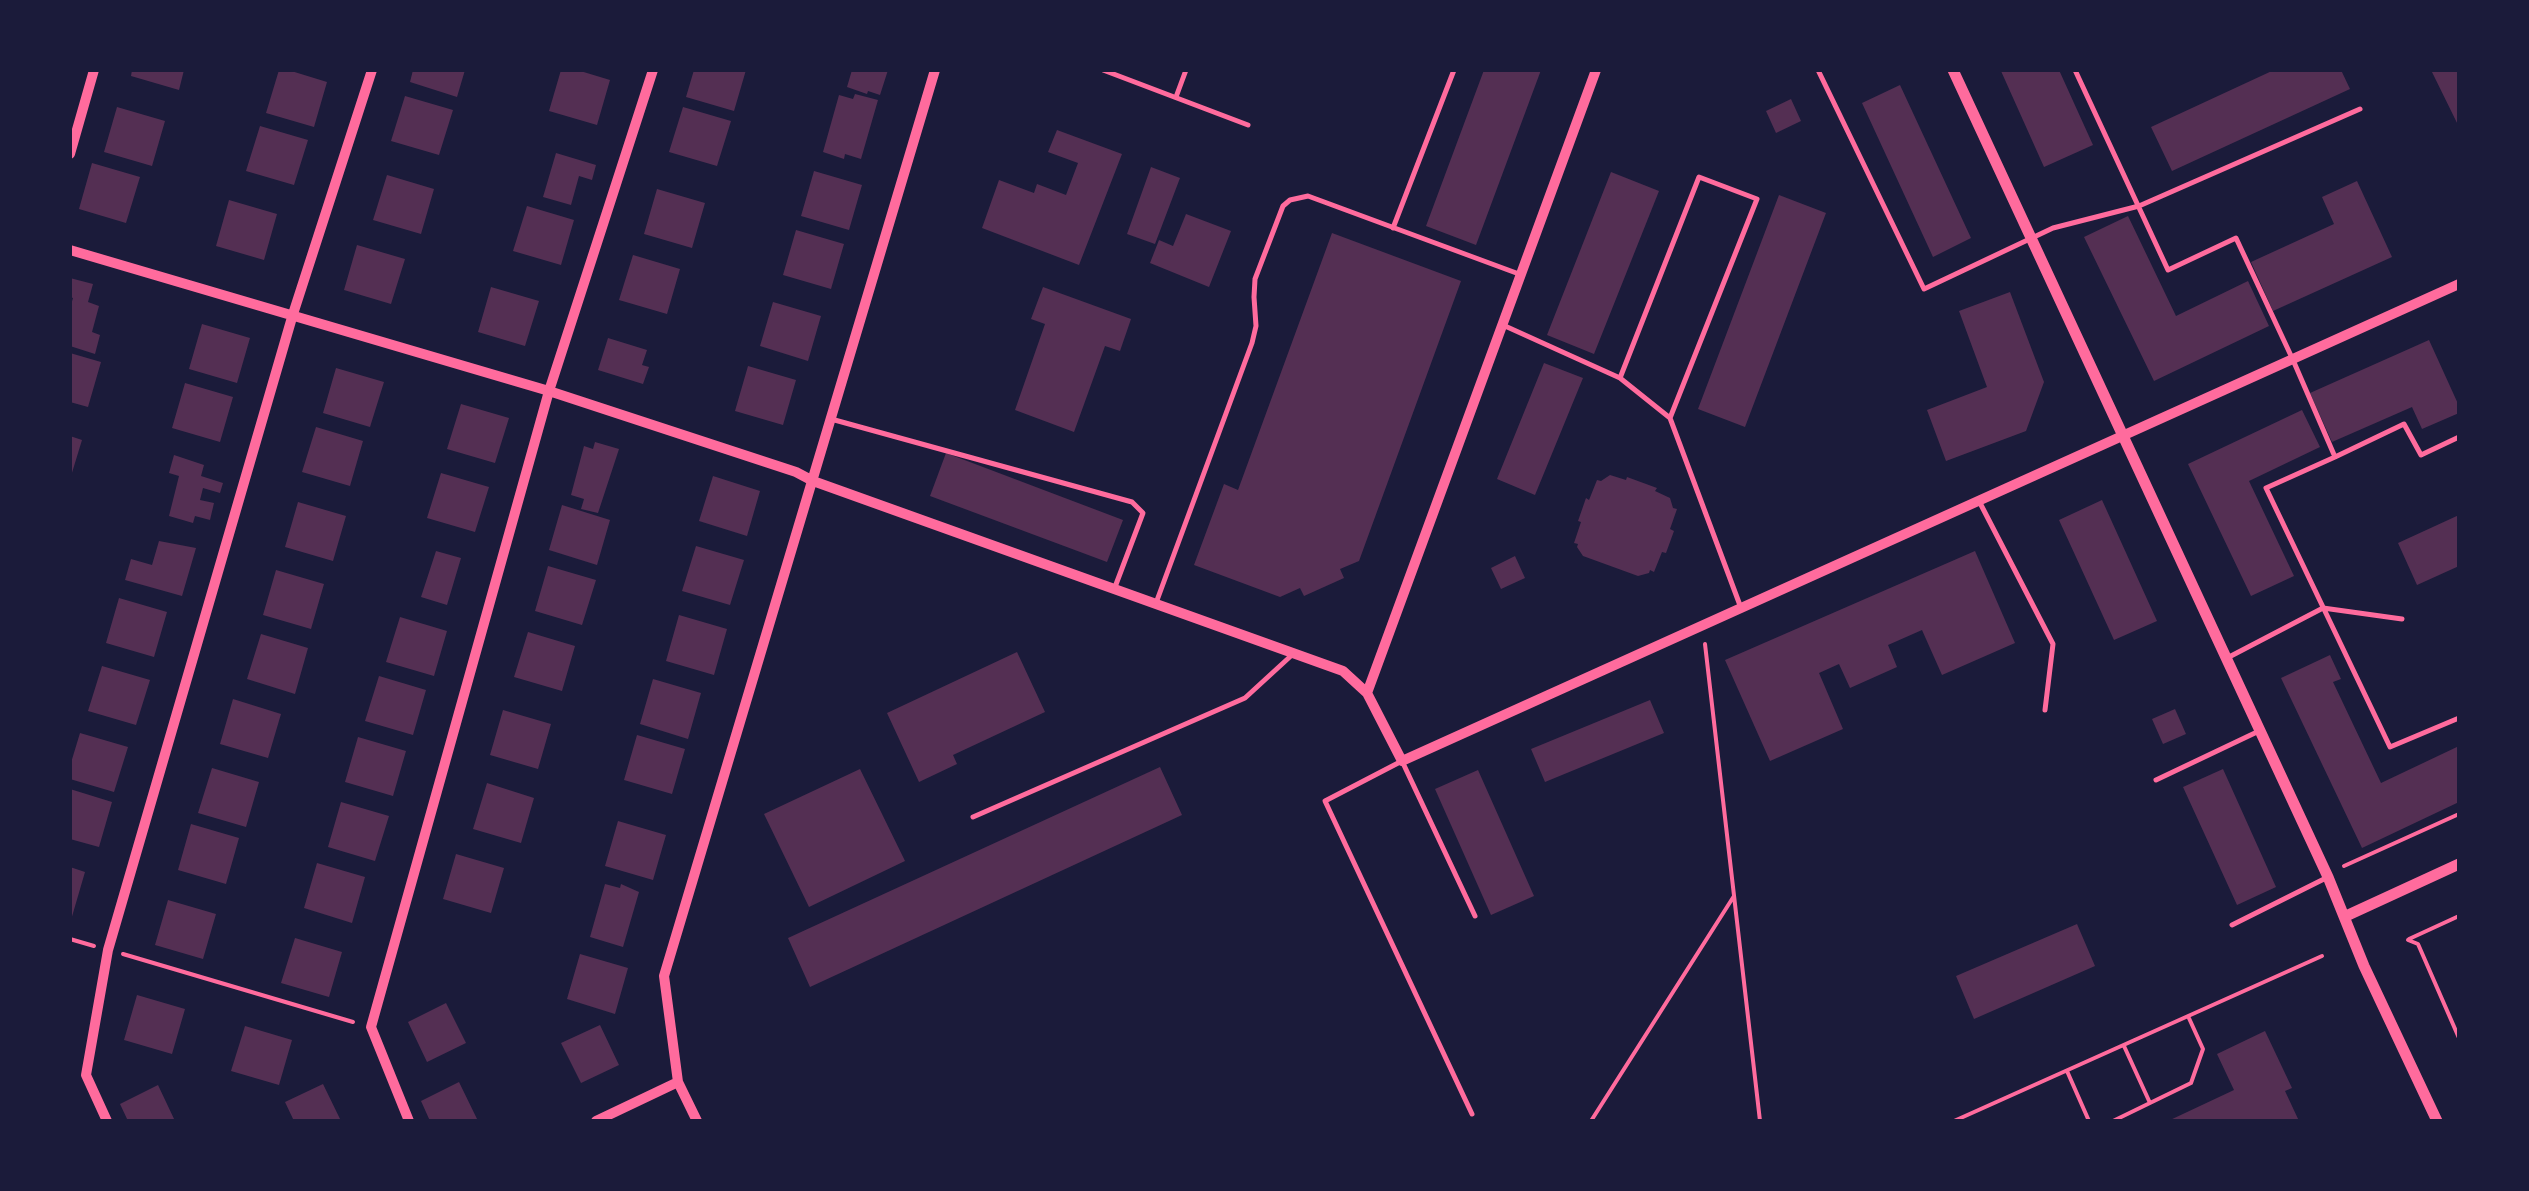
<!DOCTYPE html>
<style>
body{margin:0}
#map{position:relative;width:2529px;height:1191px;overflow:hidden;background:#1b1b3a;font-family:Lato,sans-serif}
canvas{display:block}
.frame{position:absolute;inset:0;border:72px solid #1b1b3a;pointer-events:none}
</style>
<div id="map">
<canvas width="2529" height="1191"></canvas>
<div class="frame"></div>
</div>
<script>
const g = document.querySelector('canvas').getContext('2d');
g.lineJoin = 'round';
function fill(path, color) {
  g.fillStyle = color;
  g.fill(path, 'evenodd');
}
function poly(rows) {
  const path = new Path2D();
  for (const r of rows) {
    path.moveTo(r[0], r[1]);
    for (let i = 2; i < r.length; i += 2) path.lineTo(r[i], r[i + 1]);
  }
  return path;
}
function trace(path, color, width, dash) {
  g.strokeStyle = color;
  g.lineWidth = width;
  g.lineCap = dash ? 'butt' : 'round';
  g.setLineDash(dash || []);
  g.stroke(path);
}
fill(poly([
 [132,70,184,70,179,90,131,76],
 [279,70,288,70,327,82,314,127,266,113],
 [413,70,465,70,457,97,410,82],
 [561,70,577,70,610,80,597,125,549,111],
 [694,70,746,70,734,111,686,97],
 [852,70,888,70,880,95,868,91,867,94,847,87],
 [1484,70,1541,70,1476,245,1426,226],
 [2004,70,2059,70,2093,145,2044,167,2001,71],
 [2274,70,2341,70,2350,89,2172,171,2151,127],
 [2431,70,2459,70,2459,127],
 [1900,85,1971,238,1933,257,1862,103],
 [855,94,878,100,861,159,845,154,844,159,823,152,839,95,853,99],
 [405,96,453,110,439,155,391,141],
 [1791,99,1801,121,1776,133,1766,111],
 [117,107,165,121,152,166,104,152],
 [683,107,731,121,717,166,669,152],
 [260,126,308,140,294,185,246,171],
 [1057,130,1122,154,1079,265,982,228,999,180,1034,193,1037,184,1066,195,1078,163,1048,152],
 [556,153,596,165,592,180,579,176,571,205,543,197],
 [92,163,140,177,126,223,79,209],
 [1151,167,1180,178,1155,244,1127,234],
 [814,171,862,185,849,230,801,216],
 [1611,172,1659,191,1594,354,1547,335],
 [387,175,434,189,421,234,373,220],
 [2357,181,2392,257,2273,311,2251,262,2334,224,2322,197],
 [657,189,705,203,692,248,644,234],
 [1779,195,1826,213,1745,427,1698,409],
 [229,200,277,214,264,260,216,246],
 [527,206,574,220,561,265,513,251],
 [1186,214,1231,231,1209,287,1150,263,1159,240,1173,246],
 [2128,216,2176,316,2248,281,2269,326,2154,381,2084,237],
 [796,230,844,244,831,289,783,275],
 [1332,233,1461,281,1359,561,1340,569,1344,578,1304,596,1300,588,1280,597,1194,565,1224,484,1238,490],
 [357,245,405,259,391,304,344,290],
 [633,255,680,269,667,314,619,300],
 [70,278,93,284,88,302,99,306,92,332,100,335,95,354,70,346,70,308,73,298,70,297],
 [491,287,539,301,525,346,478,332],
 [1043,287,1131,319,1120,351,1105,346,1074,432,1015,410,1045,324,1031,319],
 [2010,292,2044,382,2026,431,1946,461,1927,410,1987,387,1959,311],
 [773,302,821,316,808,361,760,346],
 [202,324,250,338,237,383,189,369],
 [608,338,647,350,642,365,649,367,643,384,598,370],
 [2429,340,2459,406,2459,413,2422,429,2412,407,2332,442,2310,393],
 [70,353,101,362,88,407,70,402],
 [1544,363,1583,378,1535,495,1497,479],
 [748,366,796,380,783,425,735,411],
 [336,368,384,382,370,427,323,413],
 [185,383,233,397,220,442,172,428],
 [461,404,509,418,495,463,447,449],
 [2302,410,2320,447,2249,481,2294,576,2251,596,2188,464],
 [316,427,363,441,350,486,302,472],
 [70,436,82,440,71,476,70,476],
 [595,442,619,449,598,513,581,509,584,499,571,495,584,446,593,449],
 [946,453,1123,520,1107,562,930,496],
 [174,455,204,465,201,476,223,483,220,493,203,488,200,500,214,503,210,520,195,516,193,523,169,516,179,476,169,473],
 [441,473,489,487,475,532,427,518],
 [1610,475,1626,480,1627,477,1657,488,1655,491,1670,498,1673,508,1677,509,1670,529,1674,531,1666,553,1662,552,1654,572,1650,570,1649,573,1638,576,1583,556,1577,547,1578,544,1574,543,1581,522,1578,521,1586,498,1589,500,1597,480,1601,481],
 [713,476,760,491,747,536,699,521],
 [2102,500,2157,621,2114,640,2059,520],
 [298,502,346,516,333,561,285,547],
 [562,505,610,520,597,565,549,550],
 [2459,515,2459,566,2417,585,2398,543],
 [159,541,196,548,182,596,125,580,131,559,152,565],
 [696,546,744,560,730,605,682,591],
 [436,551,461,558,447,605,421,597],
 [1975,551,2015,643,1942,675,1922,630,1888,645,1897,667,1850,688,1839,664,1819,673,1843,729,1770,761,1725,660],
 [1515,556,1525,578,1501,589,1491,568],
 [548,566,596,580,582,625,535,611],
 [276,570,324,584,311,629,263,615],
 [119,598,167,612,154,657,106,643],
 [679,615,727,629,714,675,666,661],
 [400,617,447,631,434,676,386,662],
 [528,632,575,646,562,691,514,677],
 [261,634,308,648,295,694,247,679],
 [1017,652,1045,712,953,755,957,764,919,782,887,713],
 [2330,655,2341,679,2333,682,2381,783,2459,746,2459,802,2362,848,2281,678],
 [102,666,150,680,136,725,88,711],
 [379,676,426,690,413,735,365,721],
 [653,679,701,693,688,739,640,724],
 [233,699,281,714,268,758,220,744],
 [1650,700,1664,733,1545,782,1531,749],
 [2175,709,2186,734,2163,744,2152,719],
 [503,710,551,724,538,769,490,755],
 [80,733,128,747,114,792,70,779,70,766],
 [637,735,685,749,672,794,624,780],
 [358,737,406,751,393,796,345,782],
 [1160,767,1182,815,810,987,788,938],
 [212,768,259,782,246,827,198,813],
 [860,769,905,861,809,907,764,814],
 [2223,769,2276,887,2237,905,2183,787],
 [1478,770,1534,896,1491,915,1435,789],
 [487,783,534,798,521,843,473,829],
 [70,789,112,802,99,847,70,839],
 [341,802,389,816,375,861,328,847],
 [618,821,666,835,653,880,605,866],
 [191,824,239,838,226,884,178,870],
 [456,854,504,868,491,913,443,899],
 [317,863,365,877,352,923,304,908],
 [70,867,85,872,71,920,70,919],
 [605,884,620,888,621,884,639,892,623,947,590,937],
 [168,900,216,914,203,959,155,945],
 [2077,924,2095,966,1974,1019,1956,976],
 [295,938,342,952,329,997,281,983],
 [580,954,628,968,615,1014,567,999],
 [137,995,185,1009,172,1054,124,1040],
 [446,1003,466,1043,427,1062,408,1022],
 [600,1025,619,1065,581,1083,561,1043],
 [245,1026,292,1040,279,1085,231,1071],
 [2265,1031,2292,1088,2285,1091,2299,1121,2168,1121,2234,1090,2217,1054],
 [459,1082,478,1121,430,1121,421,1101],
 [323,1084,341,1121,294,1121,285,1102],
 [158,1085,175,1121,128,1121,120,1104]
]), '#542f53');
trace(poly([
 [1705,644,1760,1121],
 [2344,866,2459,814],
 [70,939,94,946],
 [2409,939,2459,916],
 [2408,940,2418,944,2459,1038],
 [123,954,353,1022],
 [2124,1046,2150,1103],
 [2067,1071,2089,1121],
 [1591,1121,1734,896],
 [1954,1121,2322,956],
 [2113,1121,2191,1083,2203,1049,2188,1016]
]), '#ff6b9d', 4);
trace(poly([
 [1103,70,1248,125],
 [1818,70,1924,289,2053,228,2139,206,2360,109],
 [2075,70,2168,270,2236,238,2293,360,2335,457,2266,488,2390,747,2459,718],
 [1176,97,1186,70],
 [1393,228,1454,70],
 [1505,326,1620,378,1670,418,1741,608],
 [1620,378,1699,177,1757,199,1670,418],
 [831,419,1132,502,1143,513,1115,587],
 [2335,457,2404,424,2421,455,2459,437],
 [1979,501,2053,644,2045,710],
 [1156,603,1252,343,1256,326,1254,297,1255,279,1283,206,1290,200,1308,196,1519,274],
 [2229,657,2323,608,2402,619],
 [2156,780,2257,732],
 [973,817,1245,698,1293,654],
 [2232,925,2328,877],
 [1472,1114,1325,801,1402,761,1475,916]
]), '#ff6b9d', 5);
trace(poly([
 [70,154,94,70],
 [70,250,549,391,796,472,813,481,1343,671,1367,693,1402,761,2459,284],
 [1367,693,1596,70],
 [107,1121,86,1075,108,950,293,314,372,70],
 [409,1121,371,1027,549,391,653,70],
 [596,1121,678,1082],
 [697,1121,678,1082,664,976,935,70]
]), '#ff6b9d', 10);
trace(poly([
 [1953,70,2328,877,2364,966,2437,1121],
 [2346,916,2459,864]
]), '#ff6b9d', 11);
</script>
